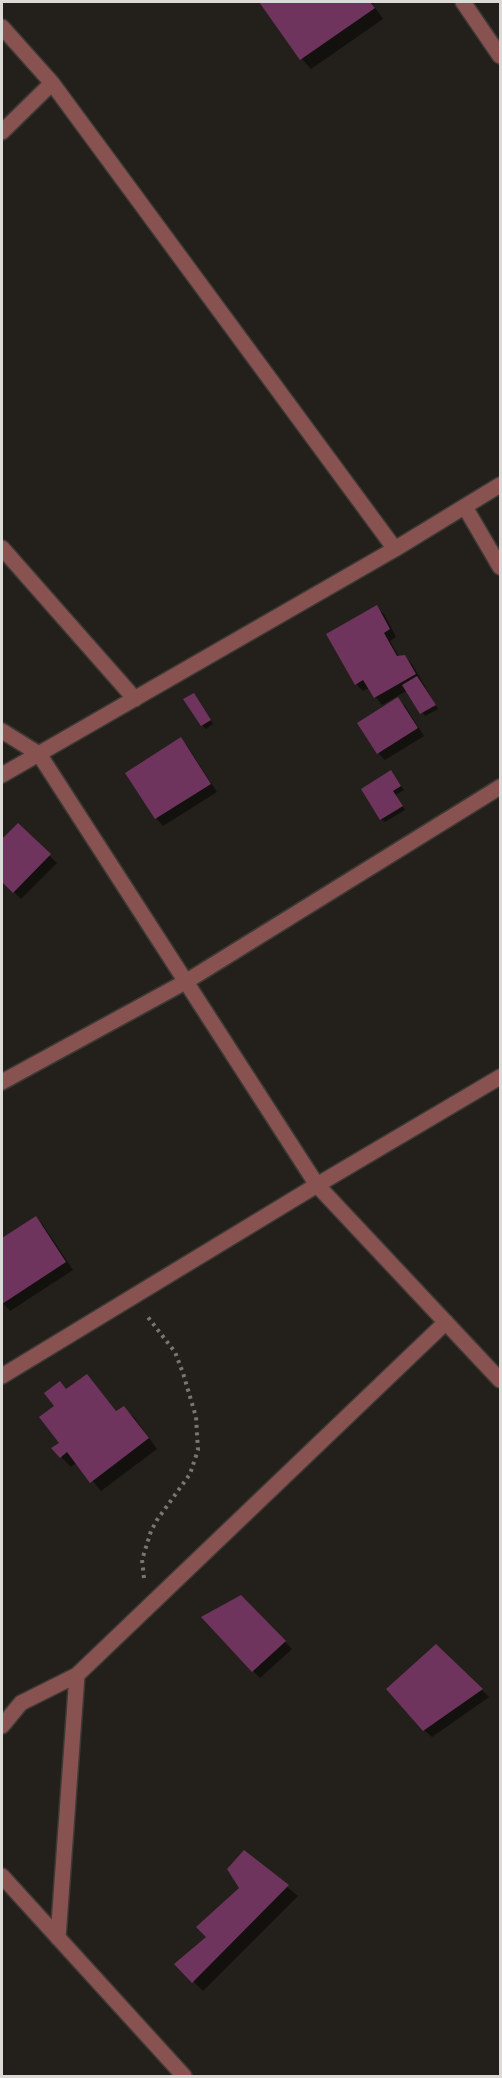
<!DOCTYPE html>
<style>
body{margin:0}
#map{position:relative;width:502px;height:2078px;overflow:hidden;background:#23201b;font-family:Overpass,sans-serif}
canvas{display:block}
.frame{position:absolute;inset:0;border:3px solid #dcdad7;pointer-events:none}
</style>
<div id="map">
<canvas width="502" height="2078"></canvas>
<div class="frame"></div>
</div>
<script>
const g = document.querySelector('canvas').getContext('2d');
g.lineJoin = 'round';
function fill(path, color) {
  g.fillStyle = color;
  g.fill(path, 'evenodd');
}
function poly(rows) {
  const path = new Path2D();
  for (const r of rows) {
    path.moveTo(r[0], r[1]);
    for (let i = 2; i < r.length; i += 2) path.lineTo(r[i], r[i + 1]);
  }
  return path;
}
function trace(path, color, width, dash) {
  g.strokeStyle = color;
  g.lineWidth = width;
  g.lineCap = dash ? 'butt' : 'round';
  g.setLineDash(dash || []);
  g.stroke(path);
}
fill(poly([
 [261,2,371,2,383,19,311,69,302,59],
 [376,607,384,614,396,637,390,641,399,657,404,656,412,664,438,709,425,716,408,690,382,705,369,688,363,691,356,684],
 [197,698,213,724,206,729,202,725],
 [398,699,405,706,424,736,385,760,378,753],
 [181,739,188,747,217,792,163,826,156,818,127,773],
 [391,772,404,790,395,795,405,810,385,822,381,819],
 [18,825,57,863,21,899,2,880,2,842],
 [36,1217,43,1225,73,1270,10,1311,2,1302,2,1240],
 [87,1376,117,1412,124,1408,134,1417,157,1449,101,1491,77,1462,71,1467,61,1457,56,1406,67,1391],
 [241,1596,292,1649,260,1678,253,1671],
 [436,1646,489,1697,432,1737,424,1730],
 [245,1852,298,1896,203,1991,176,1964,208,1937,241,1889]
]), '#0007');
fill(poly([
 [259,2,370,2,375,8,300,60],
 [377,605,390,629,384,633,397,656,405,655,416,674,374,698,363,680,355,685,326,634],
 [417,676,436,705,420,714,402,685],
 [194,693,211,720,201,726,183,699],
 [398,697,418,728,377,754,357,723],
 [181,737,211,784,155,819,125,773],
 [391,770,401,786,393,791,403,806,380,820,361,789],
 [18,823,51,854,13,893,2,882,2,839],
 [36,1216,66,1262,2,1304,2,1238],
 [87,1374,116,1411,124,1406,149,1438,90,1483,67,1452,60,1458,51,1448,59,1443,39,1417,54,1406,44,1393,60,1381,66,1389],
 [241,1595,286,1641,252,1672,201,1617],
 [436,1644,483,1689,423,1731,386,1689],
 [244,1850,289,1885,192,1983,174,1964,206,1937,196,1927,239,1888,227,1869]
]), '#6f345d');
const street = poly([
 [463,2,500,56],
 [2,27,52,83,395,549],
 [2,132,52,83],
 [465,507,500,567],
 [2,548,135,699],
 [2,731,39,754,317,1185,500,1380],
 [2,775,395,549,500,485],
 [2,1082,187,981,500,787],
 [2,1376,317,1185,500,1077],
 [2,1726,21,1703,77,1675,446,1322],
 [2,1876,184,2076],
 [58,1938,77,1675]
]);
trace(street, '#3d3a35', 18);
trace(poly([
 [144,1578,142,1560,151,1531,157,1520,190,1474,198,1450,196,1417,183,1373,175,1352,147,1316]
]), '#797672', 4, [3, 4.5]);
trace(street, '#875250', 15);
</script>
